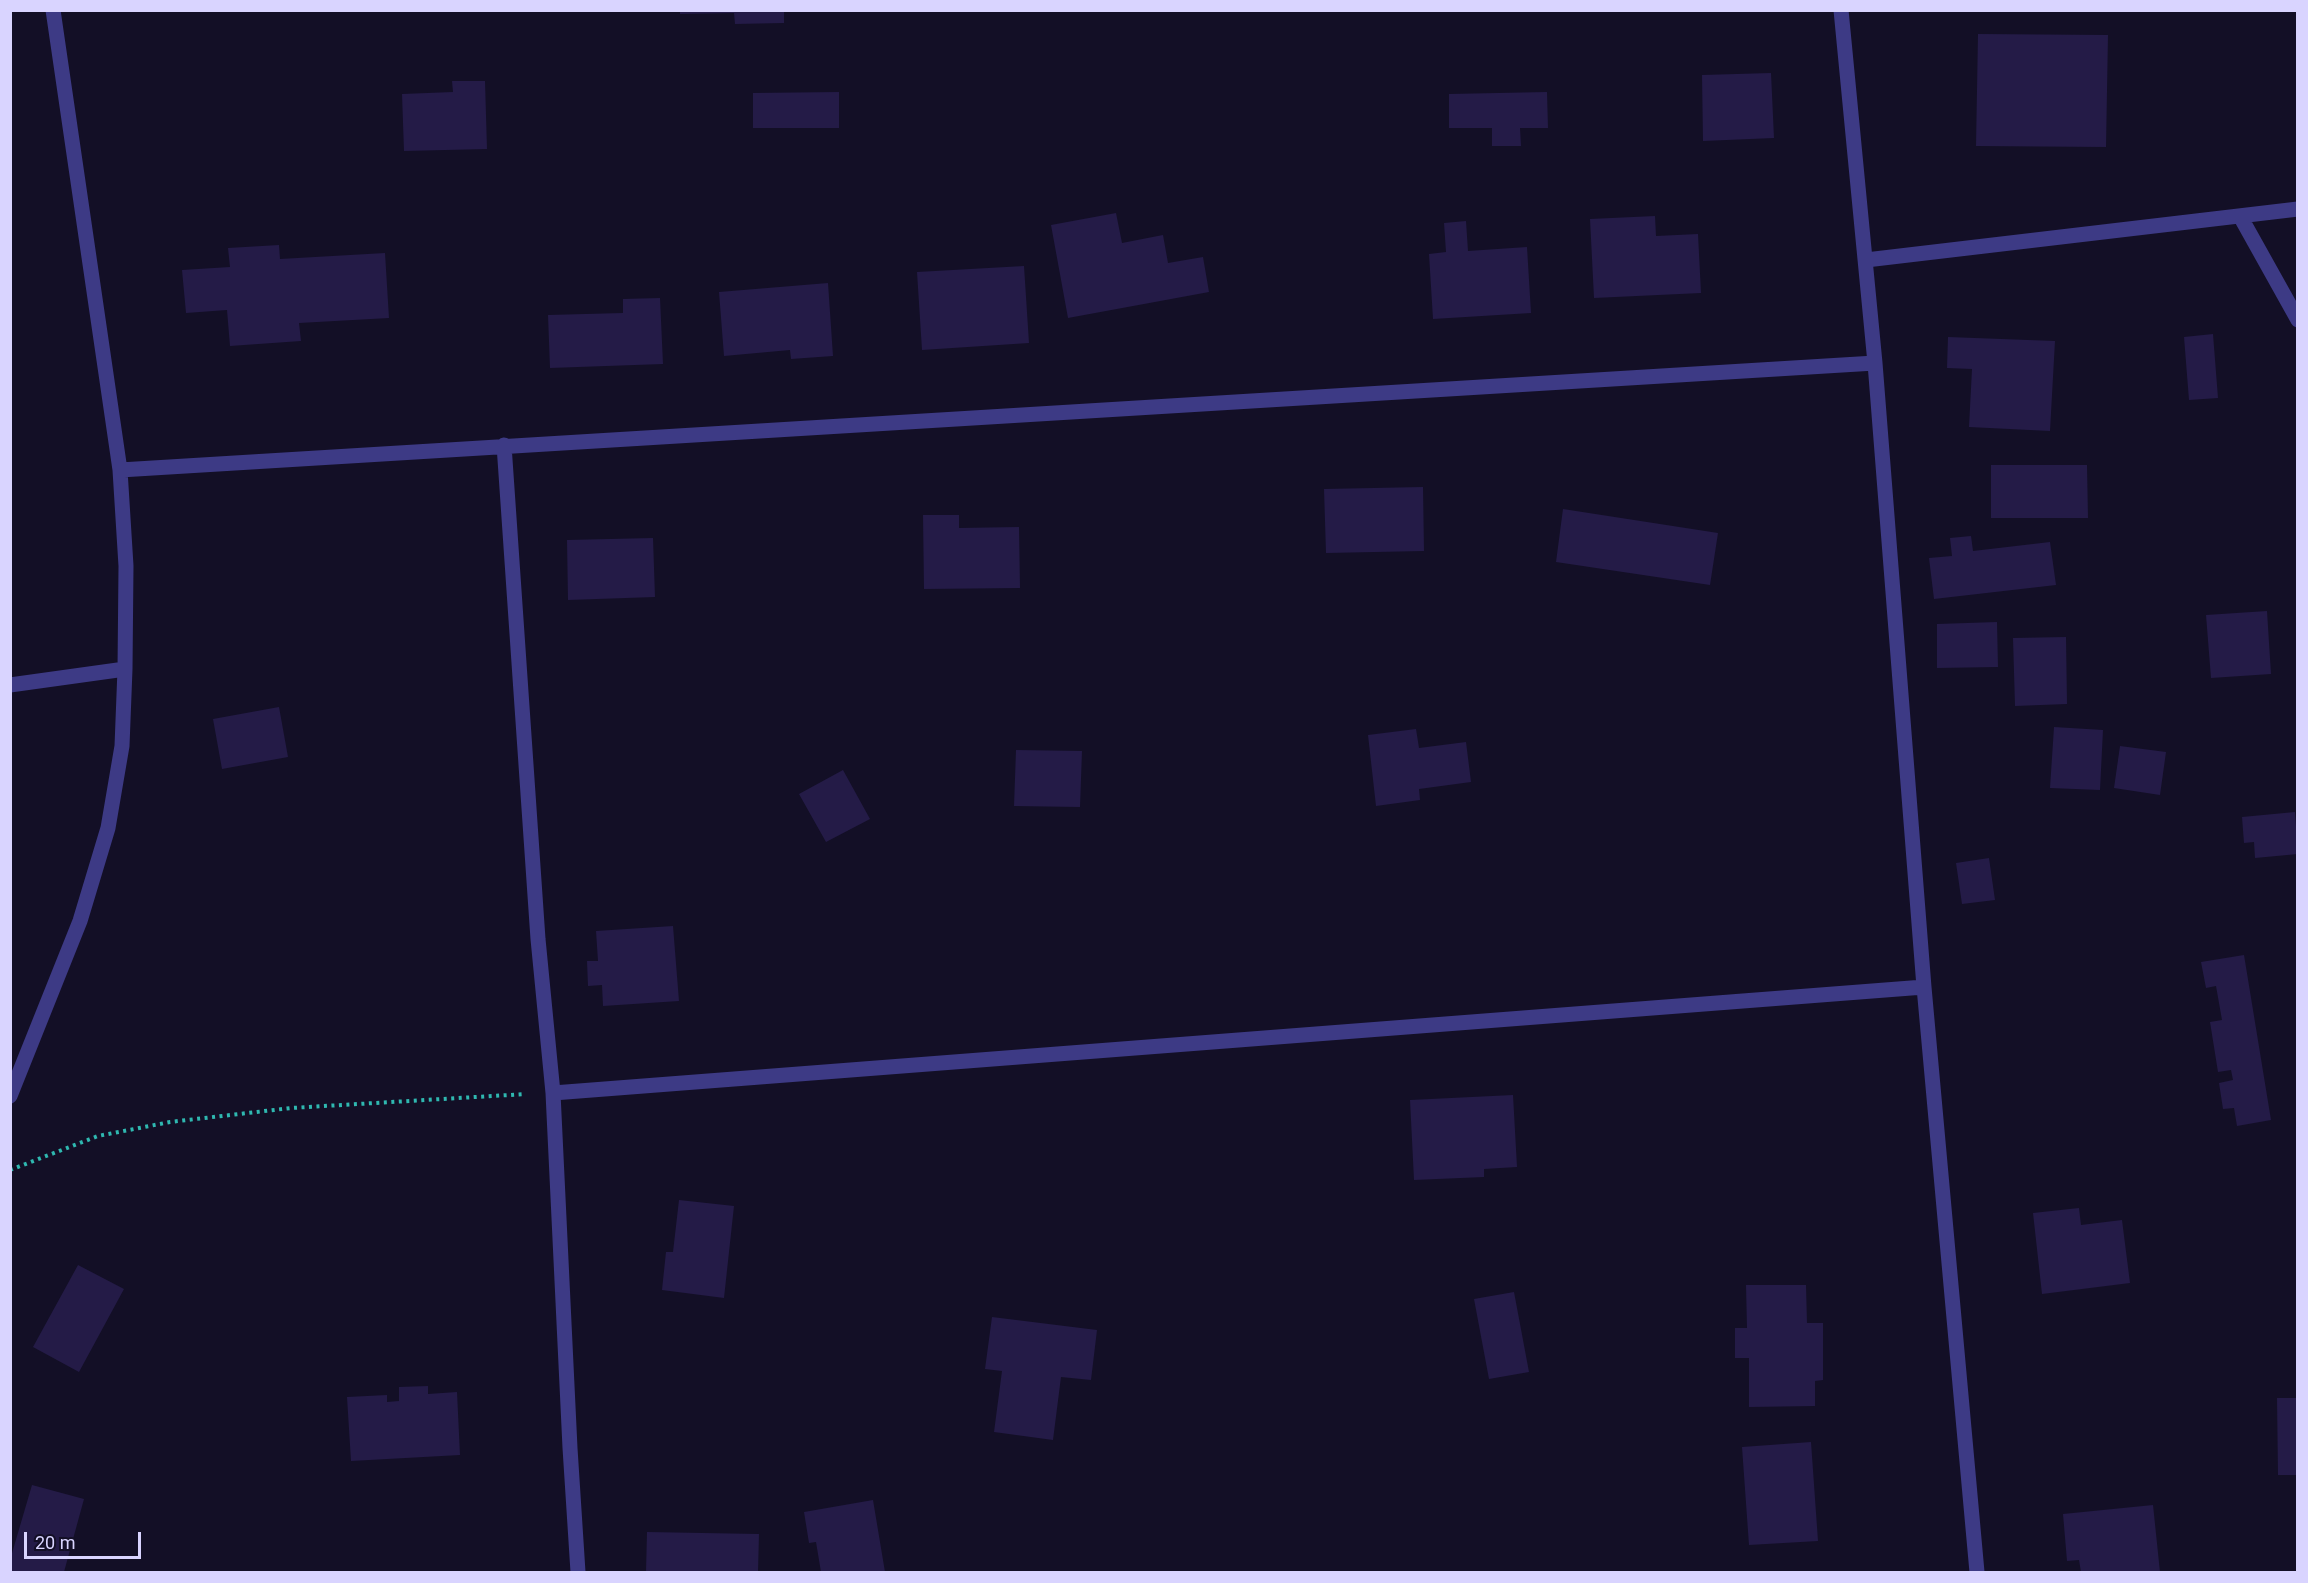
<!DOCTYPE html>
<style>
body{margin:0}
#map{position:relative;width:2308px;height:1583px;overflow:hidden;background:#130f26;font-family:Roboto,sans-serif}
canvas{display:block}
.frame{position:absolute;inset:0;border:12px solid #d9d4ff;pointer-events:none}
.scale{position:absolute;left:24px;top:1532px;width:117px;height:27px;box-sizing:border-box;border:3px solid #d9d4ff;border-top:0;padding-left:8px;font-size:18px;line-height:21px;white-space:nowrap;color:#d9d4ff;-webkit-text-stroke:4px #130f26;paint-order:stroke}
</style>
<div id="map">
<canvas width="2308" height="1583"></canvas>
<div class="frame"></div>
<div class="scale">20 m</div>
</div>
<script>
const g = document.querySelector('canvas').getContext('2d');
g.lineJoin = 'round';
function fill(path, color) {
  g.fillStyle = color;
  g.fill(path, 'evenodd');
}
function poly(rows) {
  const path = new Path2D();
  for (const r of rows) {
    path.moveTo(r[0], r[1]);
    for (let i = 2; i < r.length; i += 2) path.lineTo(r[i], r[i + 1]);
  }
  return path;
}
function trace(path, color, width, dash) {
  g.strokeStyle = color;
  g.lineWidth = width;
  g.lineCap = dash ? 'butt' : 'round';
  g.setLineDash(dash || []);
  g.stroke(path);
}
fill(poly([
 [680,10,784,10,784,23,735,24,734,13,680,14],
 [1978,34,2108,35,2106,147,1976,146],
 [1771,73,1774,138,1703,141,1702,75],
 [452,81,485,81,487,149,404,151,402,94,453,92],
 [839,92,839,128,753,128,753,93],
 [1547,92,1548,128,1520,128,1521,146,1492,146,1492,128,1449,128,1449,94],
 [1116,213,1122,243,1163,235,1168,263,1203,257,1209,292,1068,318,1051,225],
 [1655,216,1656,236,1698,234,1701,293,1594,298,1590,219],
 [1466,221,1468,251,1527,247,1531,313,1433,319,1429,254,1446,252,1444,223],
 [279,245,280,259,385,253,389,318,299,323,301,341,230,346,227,310,186,313,182,270,230,267,228,248],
 [1024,266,1029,343,922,350,917,272],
 [828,283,833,356,791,359,790,350,724,356,719,292],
 [660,298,663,364,550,368,548,315,623,313,623,299],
 [2213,334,2218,398,2189,400,2184,337],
 [1948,337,2055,341,2050,431,1969,427,1972,369,1947,368],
 [1991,465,2087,465,2088,518,1991,518],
 [1423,487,1424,551,1326,553,1324,489],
 [1563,509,1718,533,1710,585,1556,562],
 [923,515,959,515,959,528,1019,527,1020,588,924,589],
 [1971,536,1973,551,2050,542,2056,585,1934,599,1929,558,1952,556,1950,538],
 [653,538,655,597,568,600,567,540],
 [2267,611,2271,674,2211,678,2206,615],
 [1997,622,1998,667,1937,668,1937,624],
 [2066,637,2067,704,2015,706,2013,638],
 [279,707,288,757,222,769,213,719],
 [2054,727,2103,730,2100,790,2050,788],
 [1416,729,1419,748,1466,742,1471,782,1419,789,1420,800,1376,806,1368,735],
 [2120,746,2166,752,2160,795,2114,788],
 [1016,750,1082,751,1080,807,1014,806],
 [843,770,870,819,826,842,799,794],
 [2295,812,2298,854,2255,858,2254,842,2244,843,2242,817],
 [1989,858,1995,900,1962,904,1956,863],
 [673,926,679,1001,603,1006,602,985,588,986,587,961,598,961,596,931],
 [2244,955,2271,1120,2237,1126,2234,1108,2223,1109,2219,1083,2233,1080,2231,1070,2218,1072,2210,1022,2222,1020,2216,986,2206,988,2201,962],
 [1513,1095,1517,1167,1484,1169,1484,1177,1414,1180,1410,1100],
 [679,1200,734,1206,724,1298,662,1290,666,1252,673,1252],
 [2079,1208,2081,1225,2122,1220,2130,1283,2042,1294,2033,1213],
 [78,1265,124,1289,79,1372,33,1347],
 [1746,1285,1806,1285,1807,1323,1823,1323,1823,1380,1815,1381,1815,1406,1749,1407,1749,1358,1735,1358,1735,1328,1747,1328],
 [1514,1292,1529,1372,1489,1379,1474,1299],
 [992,1317,1097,1330,1091,1380,1061,1377,1053,1440,994,1432,1002,1371,985,1369],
 [428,1386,428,1394,457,1392,460,1455,351,1461,347,1397,387,1395,387,1402,399,1401,399,1387],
 [2277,1398,2298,1398,2298,1475,2278,1475],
 [1811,1442,1818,1541,1749,1545,1742,1447],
 [32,1485,84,1499,64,1572,10,1571,10,1560],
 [873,1500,885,1572,821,1572,816,1542,809,1543,804,1512],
 [2153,1505,2160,1572,2081,1572,2079,1560,2067,1561,2063,1514],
 [647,1532,759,1534,758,1572,646,1572]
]), '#241b47');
trace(poly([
 [10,1170,98,1136,170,1122,291,1108,526,1094]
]), '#2fb8b0', 4, [3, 4.5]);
trace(poly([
 [1841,10,1875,363,1924,987,1977,1572],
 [2240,216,2298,320],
 [1866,260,2298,209],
 [504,445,538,939,553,1093,570,1448,578,1572],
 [120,470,1875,363],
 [10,685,125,669],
 [553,1093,1924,987],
 [10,1096,80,921,108,828,122,746,125,669,126,566,120,470,53,10]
]), '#3d3a85', 15);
</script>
